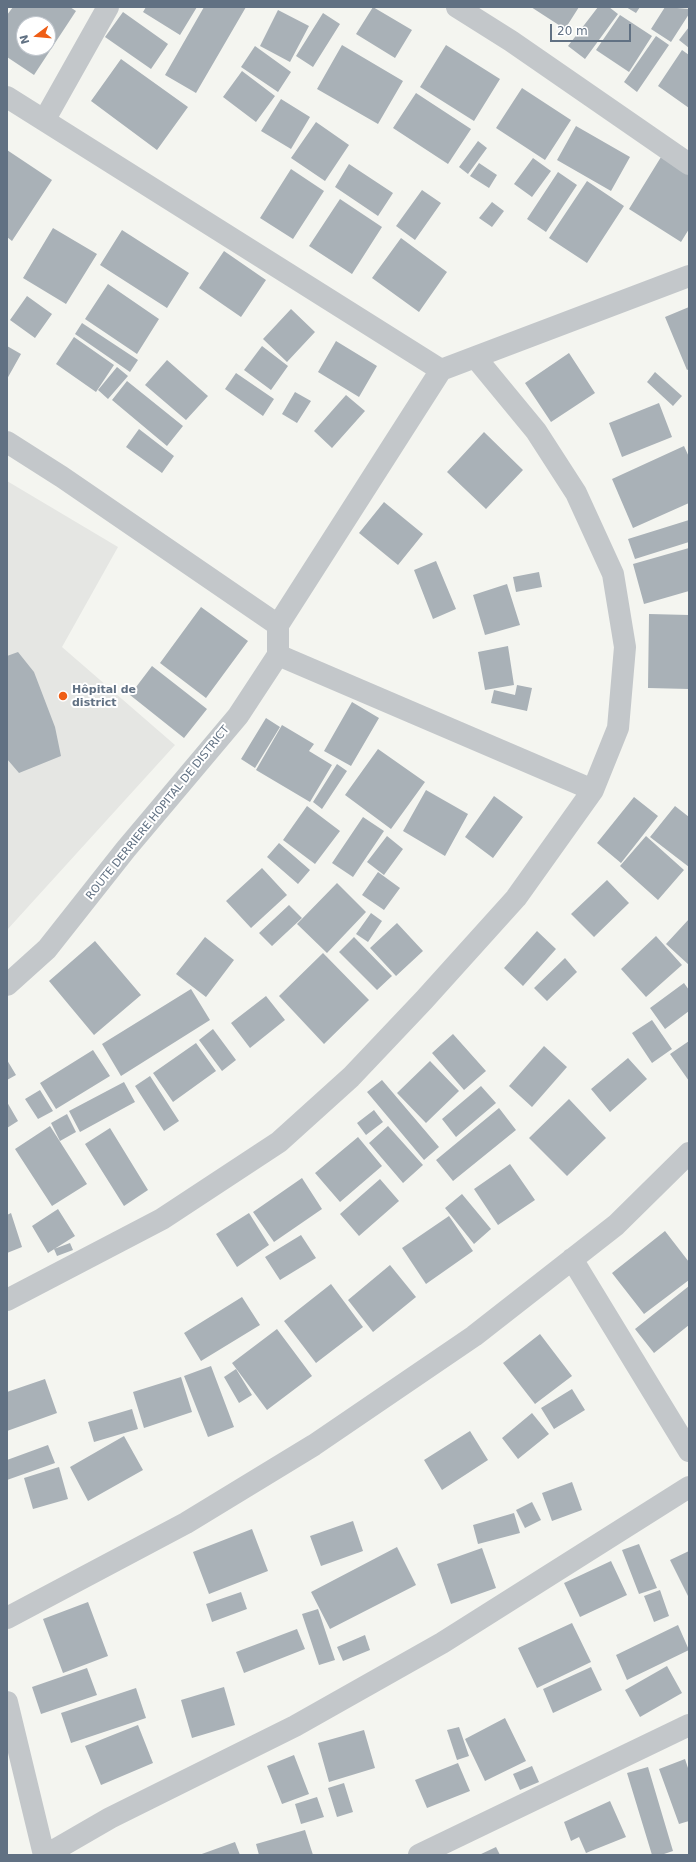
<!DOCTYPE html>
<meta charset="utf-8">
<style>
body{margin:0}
#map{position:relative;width:696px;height:1862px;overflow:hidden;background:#f4f5f0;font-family:"DejaVu Sans",sans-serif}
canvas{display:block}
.frame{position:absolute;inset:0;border:8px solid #617183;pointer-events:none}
.north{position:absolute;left:16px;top:16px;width:40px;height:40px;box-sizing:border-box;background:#fff;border:1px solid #c0c6cd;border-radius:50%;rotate:254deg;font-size:11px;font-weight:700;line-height:16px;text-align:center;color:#617183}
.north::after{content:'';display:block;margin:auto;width:14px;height:18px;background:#ef5e16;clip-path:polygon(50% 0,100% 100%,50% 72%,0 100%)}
.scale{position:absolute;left:550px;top:24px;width:81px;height:18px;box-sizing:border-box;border:2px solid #617183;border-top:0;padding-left:5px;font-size:12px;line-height:14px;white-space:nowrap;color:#617183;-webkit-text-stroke:3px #fff;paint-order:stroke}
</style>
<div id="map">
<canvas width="696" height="1862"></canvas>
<div class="frame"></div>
<div class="north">N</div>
<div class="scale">20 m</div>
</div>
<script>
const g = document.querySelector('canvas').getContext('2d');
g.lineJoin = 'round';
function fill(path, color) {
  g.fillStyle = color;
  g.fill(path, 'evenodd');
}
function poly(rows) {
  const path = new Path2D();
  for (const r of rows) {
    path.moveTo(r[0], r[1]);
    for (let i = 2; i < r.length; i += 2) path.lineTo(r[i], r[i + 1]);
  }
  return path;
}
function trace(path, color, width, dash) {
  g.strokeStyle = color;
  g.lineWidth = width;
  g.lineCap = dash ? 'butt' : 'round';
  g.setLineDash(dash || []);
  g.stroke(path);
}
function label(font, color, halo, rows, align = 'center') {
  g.font = font + ' "DejaVu Sans",sans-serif';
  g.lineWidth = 4;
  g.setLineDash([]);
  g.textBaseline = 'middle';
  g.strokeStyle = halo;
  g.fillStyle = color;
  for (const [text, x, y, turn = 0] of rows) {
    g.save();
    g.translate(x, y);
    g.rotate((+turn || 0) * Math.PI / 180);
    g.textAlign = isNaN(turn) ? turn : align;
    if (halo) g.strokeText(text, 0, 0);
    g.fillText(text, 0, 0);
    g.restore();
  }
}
fill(poly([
 [7,481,118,547,62,647,175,745,7,930]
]), '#e5e6e3');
fill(poly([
 [13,7,70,7,76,11,34,75,7,57,7,15],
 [24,24,48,24,48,48,24,48],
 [146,7,197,7,180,35,143,12],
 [204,7,246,7,196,93,165,75],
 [373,7,412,30,395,58,356,34],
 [531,7,579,7,565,29],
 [598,7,609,7,618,14,585,59,568,46],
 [626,7,640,7,636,13],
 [665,7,689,9,689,14,671,42,651,29],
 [278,10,309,26,290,62,260,46],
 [123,12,168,44,151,69,105,37],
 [323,13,340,24,313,67,296,56],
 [620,15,652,36,629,72,596,50],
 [689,27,689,48,679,40],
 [656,36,669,45,637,92,624,82],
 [342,45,403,81,378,124,317,89],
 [446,45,500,79,474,121,420,87],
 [255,46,291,72,278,92,241,67],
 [682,50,689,55,689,108,658,86],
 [121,59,188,107,157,150,91,101],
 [242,71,275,96,256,122,223,97],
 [522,88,571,120,545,160,496,128],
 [416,93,471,129,448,164,393,128],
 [281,99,310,117,291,149,261,131],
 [316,122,349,145,325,181,291,158],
 [576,126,630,157,611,191,557,160],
 [478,141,487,148,468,174,459,167],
 [7,150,52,180,12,241,7,237],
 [661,157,689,174,689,229,681,242,629,209],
 [533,158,551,171,532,197,514,184],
 [479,163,497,175,489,188,470,176],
 [349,164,393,193,378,216,335,187],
 [291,169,324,191,293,239,260,218],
 [558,172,577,185,546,232,527,219],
 [587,181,624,206,587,263,549,238],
 [422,190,441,203,415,240,396,226],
 [340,199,382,227,352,274,309,246],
 [492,202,504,211,492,227,479,218],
 [53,228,97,254,66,304,23,278],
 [122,230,189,273,167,308,100,265],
 [401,238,447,272,419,312,372,278],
 [224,251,266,280,241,317,199,288],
 [108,284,159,319,137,354,85,319],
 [27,296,52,314,35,338,10,320],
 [689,307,689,369,687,370,665,317],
 [291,309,315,332,287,362,263,339],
 [82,323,138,360,130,372,75,334],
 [74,337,114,365,96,392,56,364],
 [336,341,377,366,359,397,318,372],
 [7,346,21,354,7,379],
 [262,346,288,366,271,390,244,370],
 [569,353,595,393,551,422,525,383],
 [167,360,208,396,186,420,145,385],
 [117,367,128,376,108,399,98,390],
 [655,372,682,396,673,406,647,382],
 [236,373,274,399,263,416,225,389],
 [127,381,183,426,167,446,112,400],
 [295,392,311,401,297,423,282,414],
 [346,395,365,411,332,448,314,431],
 [659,403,672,437,622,457,609,423],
 [139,429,174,456,162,473,126,447],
 [484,432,523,470,486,509,447,472],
 [684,446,689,457,689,503,633,528,612,479],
 [384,502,423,534,398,565,359,533],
 [689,520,689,542,635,559,628,539],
 [689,548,689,591,644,604,633,564],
 [436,561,456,609,433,619,414,570],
 [539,572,542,587,516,592,513,577],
 [507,584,520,625,485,635,473,595],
 [201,607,248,641,206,698,160,663],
 [649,614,689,615,689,689,648,688],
 [508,646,514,685,485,690,478,652],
 [18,652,34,672,55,727,61,756,19,773,7,759,7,656],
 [152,666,207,709,184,738,130,695],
 [517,685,532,688,527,711,491,703,494,690,515,695],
 [352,702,379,718,351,766,324,751],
 [266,718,280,727,255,768,241,759],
 [282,725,314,744,309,751,332,765,310,802,256,770],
 [378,749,425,782,391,829,345,795],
 [337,764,347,771,322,809,313,802],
 [426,790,468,814,445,856,403,831],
 [494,796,523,817,493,858,465,837],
 [634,797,658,816,621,863,597,843],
 [307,806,340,831,315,864,283,840],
 [675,806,689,817,689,867,650,837],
 [363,817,384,831,353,877,332,863],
 [387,836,403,849,384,875,367,862],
 [646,836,684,870,658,900,620,866],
 [279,843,310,870,298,884,267,857],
 [262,868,287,895,251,928,226,901],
 [378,872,400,888,384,910,362,895],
 [607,880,629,903,594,937,571,914],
 [337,883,366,912,327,953,297,924],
 [289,905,302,918,272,946,259,933],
 [371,913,382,921,368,942,356,934],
 [689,919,689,965,666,944],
 [397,923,423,951,396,976,370,948],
 [537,931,556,949,523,986,504,968],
 [656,936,682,965,646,997,621,969],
 [205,937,234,960,206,997,176,974],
 [354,937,392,976,377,990,339,952],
 [95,941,141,995,94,1035,49,981],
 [323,953,369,1000,324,1044,279,996],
 [565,958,577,972,547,1001,534,988],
 [684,983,689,990,689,1011,665,1029,650,1008],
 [191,989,210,1020,121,1076,102,1044],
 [266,996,285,1020,250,1048,231,1023],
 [652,1020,672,1049,652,1063,632,1033],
 [213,1029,236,1060,222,1071,199,1040],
 [453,1034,486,1071,464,1090,432,1053],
 [689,1041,689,1081,670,1054],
 [196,1043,216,1071,173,1102,153,1073],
 [544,1046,567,1067,532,1107,509,1086],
 [93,1050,110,1076,56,1109,40,1083],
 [628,1058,647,1079,610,1112,591,1089],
 [7,1060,16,1075,7,1080],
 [430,1061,459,1091,426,1123,397,1093],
 [150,1076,179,1121,164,1131,135,1086],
 [382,1080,439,1147,424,1160,367,1092],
 [124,1082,135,1102,80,1132,69,1111],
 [481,1086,496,1103,456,1137,442,1119],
 [40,1090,53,1111,38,1119,25,1099],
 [569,1099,606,1138,567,1176,529,1138],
 [7,1102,18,1121,7,1128],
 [499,1108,516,1130,453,1181,436,1160],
 [374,1110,383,1122,366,1135,357,1123],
 [67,1114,76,1132,60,1141,51,1123],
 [50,1126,87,1184,52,1206,15,1149],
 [388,1126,423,1165,403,1183,369,1143],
 [110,1128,148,1190,124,1206,85,1144],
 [358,1137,382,1166,340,1202,315,1173],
 [510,1164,535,1200,498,1225,474,1189],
 [302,1178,322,1209,274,1242,253,1212],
 [380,1179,399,1201,359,1236,340,1214],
 [462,1194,491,1229,474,1244,445,1208],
 [58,1209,75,1236,48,1253,32,1226],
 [11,1213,22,1247,7,1253,7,1215],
 [249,1213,269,1245,237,1267,216,1234],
 [449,1216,473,1251,426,1284,402,1248],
 [665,1231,689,1262,689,1280,644,1314,612,1273],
 [301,1235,316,1258,280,1280,265,1257],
 [70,1243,73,1250,57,1256,54,1249],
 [390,1265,416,1297,373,1332,348,1300],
 [331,1284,363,1327,316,1363,284,1321],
 [689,1286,689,1325,654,1353,635,1329],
 [242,1297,260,1325,201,1361,184,1333],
 [277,1329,312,1376,267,1410,232,1363],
 [540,1334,572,1376,535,1404,503,1363],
 [211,1366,234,1427,208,1437,184,1376],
 [236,1369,252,1395,239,1403,224,1377],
 [181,1377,192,1412,144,1428,133,1392],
 [45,1379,57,1413,7,1431,7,1392],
 [572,1389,585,1410,554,1429,541,1408],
 [132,1409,138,1429,94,1442,88,1422],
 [532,1413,549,1434,518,1459,502,1438],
 [470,1431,488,1460,442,1490,424,1460],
 [124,1436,143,1470,88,1501,70,1467],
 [48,1445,55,1463,7,1480,7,1460],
 [59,1467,68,1499,33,1509,24,1478],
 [572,1482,582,1510,552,1521,542,1493],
 [532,1502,541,1520,525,1528,516,1510],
 [514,1513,520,1533,478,1544,473,1525],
 [353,1521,363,1551,321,1566,310,1536],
 [252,1529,268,1571,209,1594,193,1552],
 [639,1544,657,1588,639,1594,622,1550],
 [397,1547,416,1585,330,1629,311,1592],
 [482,1548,496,1588,451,1604,437,1564],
 [689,1551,689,1595,688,1596,670,1560],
 [611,1561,627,1595,580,1617,564,1583],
 [660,1590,669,1616,654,1622,644,1596],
 [241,1592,247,1609,212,1622,206,1604],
 [88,1602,108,1656,63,1673,43,1619],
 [318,1609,335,1660,319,1665,302,1614],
 [572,1623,591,1662,537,1688,518,1648],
 [678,1625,689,1650,627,1680,616,1655],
 [297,1629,305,1649,244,1673,236,1652],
 [365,1635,370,1650,343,1661,337,1647],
 [667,1666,682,1693,640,1717,625,1690],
 [591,1667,602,1690,553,1713,543,1689],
 [87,1668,97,1695,41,1714,32,1687],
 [224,1687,235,1725,192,1738,181,1700],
 [136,1688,146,1718,71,1743,61,1713],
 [505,1718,526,1761,485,1781,465,1739],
 [138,1725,153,1763,101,1785,85,1746],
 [459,1727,469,1756,457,1760,447,1730],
 [364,1730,375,1768,329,1782,318,1743],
 [294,1755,309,1794,282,1804,267,1766],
 [685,1759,689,1771,689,1821,679,1824,659,1769],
 [458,1763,470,1791,427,1808,415,1780],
 [532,1766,539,1782,520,1790,513,1774],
 [648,1767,673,1851,661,1855,652,1855,627,1773],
 [344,1783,353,1812,337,1817,328,1788],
 [317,1797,324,1817,301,1824,295,1804],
 [610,1801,626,1837,586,1853,579,1837,571,1841,564,1822],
 [305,1830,313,1855,259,1855,256,1844],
 [235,1842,240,1855,199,1855],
 [496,1847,500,1855,479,1855]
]), '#a9b1b7');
trace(poly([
 [457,7,511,41,689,164],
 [7,97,441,370,689,276],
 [45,119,108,7],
 [7,442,62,477,278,625],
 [278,625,441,370],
 [278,655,593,790],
 [7,985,47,949,126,849,238,716,278,655,278,625],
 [572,1259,689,1451],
 [7,1300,162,1219,279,1142,351,1077,424,1000,516,898,593,790,618,728,625,647,613,574,576,493,536,431,475,357],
 [7,1618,186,1523,314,1445,474,1336,616,1225,689,1153],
 [7,1702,44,1855],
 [46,1855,110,1818,295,1726,442,1643,689,1487],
 [419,1855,689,1725]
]), '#c3c7ca', 22);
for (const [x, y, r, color] of [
 [63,696,5,"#ef5e16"]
]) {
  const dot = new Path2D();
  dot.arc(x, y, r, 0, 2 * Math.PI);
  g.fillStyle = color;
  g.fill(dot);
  trace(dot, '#fff', 1.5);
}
label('bold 11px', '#617183', '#fff', [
 ["Hôpital de",72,690],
 ["district",72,703]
], 'left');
label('11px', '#617183', '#fff', [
 ["ROUTE DERRIERE HOPITAL DE DISTRICT",158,813,-51]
]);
</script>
